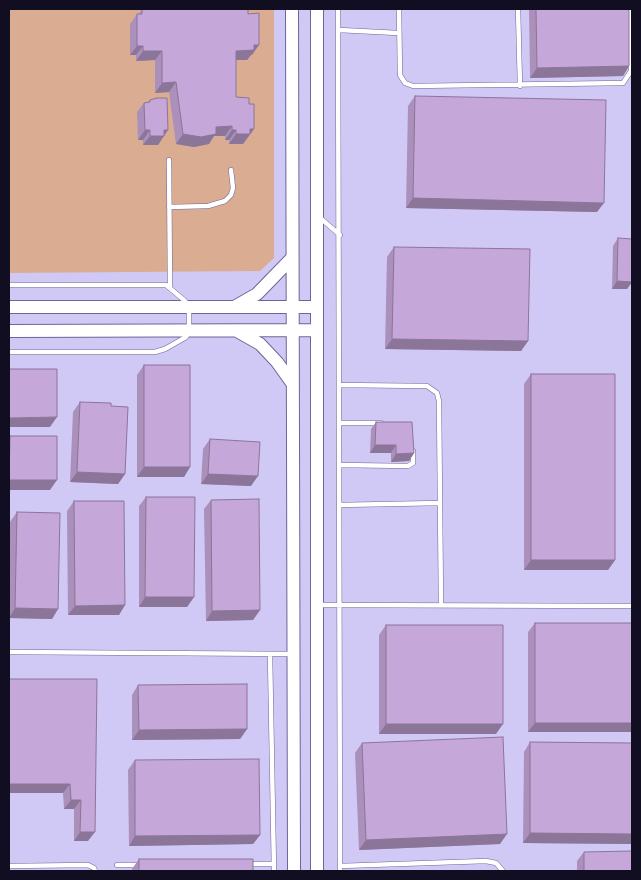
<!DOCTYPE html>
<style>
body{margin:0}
#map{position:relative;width:641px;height:880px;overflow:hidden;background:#d0c9f6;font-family:"PT Sans",sans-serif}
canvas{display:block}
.frame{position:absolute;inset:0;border:10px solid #120e21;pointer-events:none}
</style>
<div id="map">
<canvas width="641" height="880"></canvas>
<div class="frame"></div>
</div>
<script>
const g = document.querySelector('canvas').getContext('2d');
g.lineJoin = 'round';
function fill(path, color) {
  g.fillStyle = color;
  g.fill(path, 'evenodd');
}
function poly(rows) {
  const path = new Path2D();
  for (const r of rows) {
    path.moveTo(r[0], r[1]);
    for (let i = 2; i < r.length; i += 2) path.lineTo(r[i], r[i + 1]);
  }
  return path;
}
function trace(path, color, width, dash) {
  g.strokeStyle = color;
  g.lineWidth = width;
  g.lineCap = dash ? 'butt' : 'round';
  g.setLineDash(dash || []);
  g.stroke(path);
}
fill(poly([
 [9,9,274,9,274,258,260,271,9,273]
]), '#daad92');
const lane = poly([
 [338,9,340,871],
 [399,9,400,75,405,83,413,86,623,83,631,71,631,9],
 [518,9,520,86],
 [339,30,398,33],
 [169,160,170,287],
 [169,207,208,206,225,201,231,195,233,188,231,170],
 [319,217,340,235],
 [9,285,166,285,184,300,189,306,189,330,186,337,165,349,155,352,9,352],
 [339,385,427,386,437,393,439,401,441,605],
 [339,423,381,423],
 [340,465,408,466,413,463,413,451],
 [339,505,440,503],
 [319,605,632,606],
 [9,652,292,654],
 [270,655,274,871],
 [248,864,274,864],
 [117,865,140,865],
 [9,866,88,865,94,868,95,871],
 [340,866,486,861,496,863,503,871]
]);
const secondary = poly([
 [292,9,294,871],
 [317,9,317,871],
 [236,306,257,294,292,258],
 [9,307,316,307],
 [9,331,316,330],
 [237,331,260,344,277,362,292,383]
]);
trace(lane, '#6e6597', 5.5);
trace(secondary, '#6e6597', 14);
trace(lane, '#fff', 4.5);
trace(secondary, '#fff', 12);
fill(poly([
 [142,9,248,14,252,55,251,55,247,60,236,60,236,97,249,104,254,129,243,144,229,144,229,140,225,140,225,136,214,136,209,144,194,147,176,144,169,92,155,93,155,60,136,61,136,55,130,55,130,24,137,14,139,14],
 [529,9,629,9,629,66,623,76,530,78],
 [415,96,597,212,406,208,408,106],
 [150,100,164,135,158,145,143,145,143,140,138,140,137,112,144,103,148,102],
 [618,238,632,282,627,289,612,289,613,246],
 [394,247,528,341,521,351,385,349,387,257],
 [144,365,190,467,184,477,137,477,137,375],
 [531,374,615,560,608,570,524,570,524,384],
 [80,402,111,406,125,474,118,484,70,482,73,412],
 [632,419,632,501,631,421],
 [376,422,414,453,409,461,391,462,391,453,370,453,371,429],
 [210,439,251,486,201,484,203,449],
 [146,497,194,597,187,607,139,607,139,506],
 [211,500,260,610,253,620,206,621,204,509],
 [74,501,125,605,119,615,68,615,67,511],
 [17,512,58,609,52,619,9,618,10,522],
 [535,623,632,623,632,732,528,732,528,632],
 [386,625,496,734,379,734,379,635],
 [9,679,97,679,88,841,74,841,74,809,64,809,63,793,9,793],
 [138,685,247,729,240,739,132,740,132,695],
 [530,742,632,743,632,844,523,843,524,752],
 [362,743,500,844,359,850,355,753],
 [135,760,260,835,253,844,129,846,128,770],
 [584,852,632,871,577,871,577,861],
 [139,859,253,871,132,871,132,869]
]), '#aa90bb');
fill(poly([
 [254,45,259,45,252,55,251,55,247,60,229,60,236,51],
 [137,46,143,46,136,55,130,55],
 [143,51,162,51,155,60,136,61],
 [629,66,623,76,530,78,537,68],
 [176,82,169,92,155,93,162,83],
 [232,126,225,136,214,136,209,144,194,147,176,144,183,134,216,127],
 [250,129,254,129,243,144,229,144,236,134],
 [145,130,150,130,143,140,138,140],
 [164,130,168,130,158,145,143,145,150,136],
 [232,130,236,130,229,140,225,140],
 [413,198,604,203,597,212,406,208],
 [617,281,632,282,627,289,612,289],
 [392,339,528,341,521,351,385,349],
 [57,417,50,427,9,427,9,418],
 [375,445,396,445,391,453,370,453],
 [414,453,409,461,391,462,396,454],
 [144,467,190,467,184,477,137,477],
 [77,472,125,474,118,484,70,482],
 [208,474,258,476,251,486,201,484],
 [9,480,57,480,50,490,9,490],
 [531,560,615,560,608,570,524,570],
 [145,597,194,597,187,607,139,607],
 [125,605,119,615,68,615,75,606],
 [15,608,58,609,52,619,9,618],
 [260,610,253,620,206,621,212,611],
 [535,723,632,723,632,732,528,732],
 [386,724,503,724,496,734,379,734],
 [247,729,240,739,132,740,139,730],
 [9,784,70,784,63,793,9,793],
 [71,800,81,800,74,809,64,809],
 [80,832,95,832,88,841,74,841],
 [530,833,632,834,632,844,523,843],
 [507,834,500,844,359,850,366,840],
 [260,835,253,844,129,846,135,836]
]), '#8b7598');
const building = poly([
 [142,9,248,9,248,14,259,13,259,45,254,45,254,50,236,51,236,97,249,98,249,104,254,104,254,129,250,129,250,134,236,134,236,130,232,130,232,126,216,127,216,134,201,137,183,134,176,82,162,83,162,51,143,51,143,46,137,46,137,14,142,14,142,9],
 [536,9,629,9,629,66,537,68,536,9],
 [415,96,606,100,604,203,413,198,415,96],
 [157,98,167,98,168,130,164,130,164,136,150,136,150,130,145,130,144,103,150,102,150,100,157,98],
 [618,238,632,239,632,282,617,281,618,238],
 [394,247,530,249,528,341,392,339,394,247],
 [144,365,190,365,190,467,144,467,144,365],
 [9,369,57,369,57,417,9,418,9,369],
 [531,374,615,374,615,560,531,560,531,374],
 [80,402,111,403,111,406,128,407,125,474,77,472,80,402],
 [376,422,412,422,414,453,396,454,396,445,375,445,376,422],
 [10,436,57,436,57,480,9,480,10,436],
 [210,439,260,442,258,476,208,474,210,439],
 [146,497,195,497,194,597,145,597,146,497],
 [259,499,260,610,212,611,211,500,259,499],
 [74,501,124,501,125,605,75,606,74,501],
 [17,512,60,513,58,609,15,608,17,512],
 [535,623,632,623,632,723,535,723,535,623],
 [386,625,503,625,503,724,386,724,386,625],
 [9,679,97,679,95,832,80,832,81,800,71,800,70,784,9,784,9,679],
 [247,684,247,729,139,730,138,685,247,684],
 [503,737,507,834,366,840,362,743,503,737],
 [530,742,632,743,632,834,530,833,530,742],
 [259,759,260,835,135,836,135,760,259,759],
 [632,851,632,871,584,871,584,852,632,851],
 [139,859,253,859,253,871,139,871,139,859]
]);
fill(building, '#c6a7d9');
trace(building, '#8b7598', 1);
</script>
